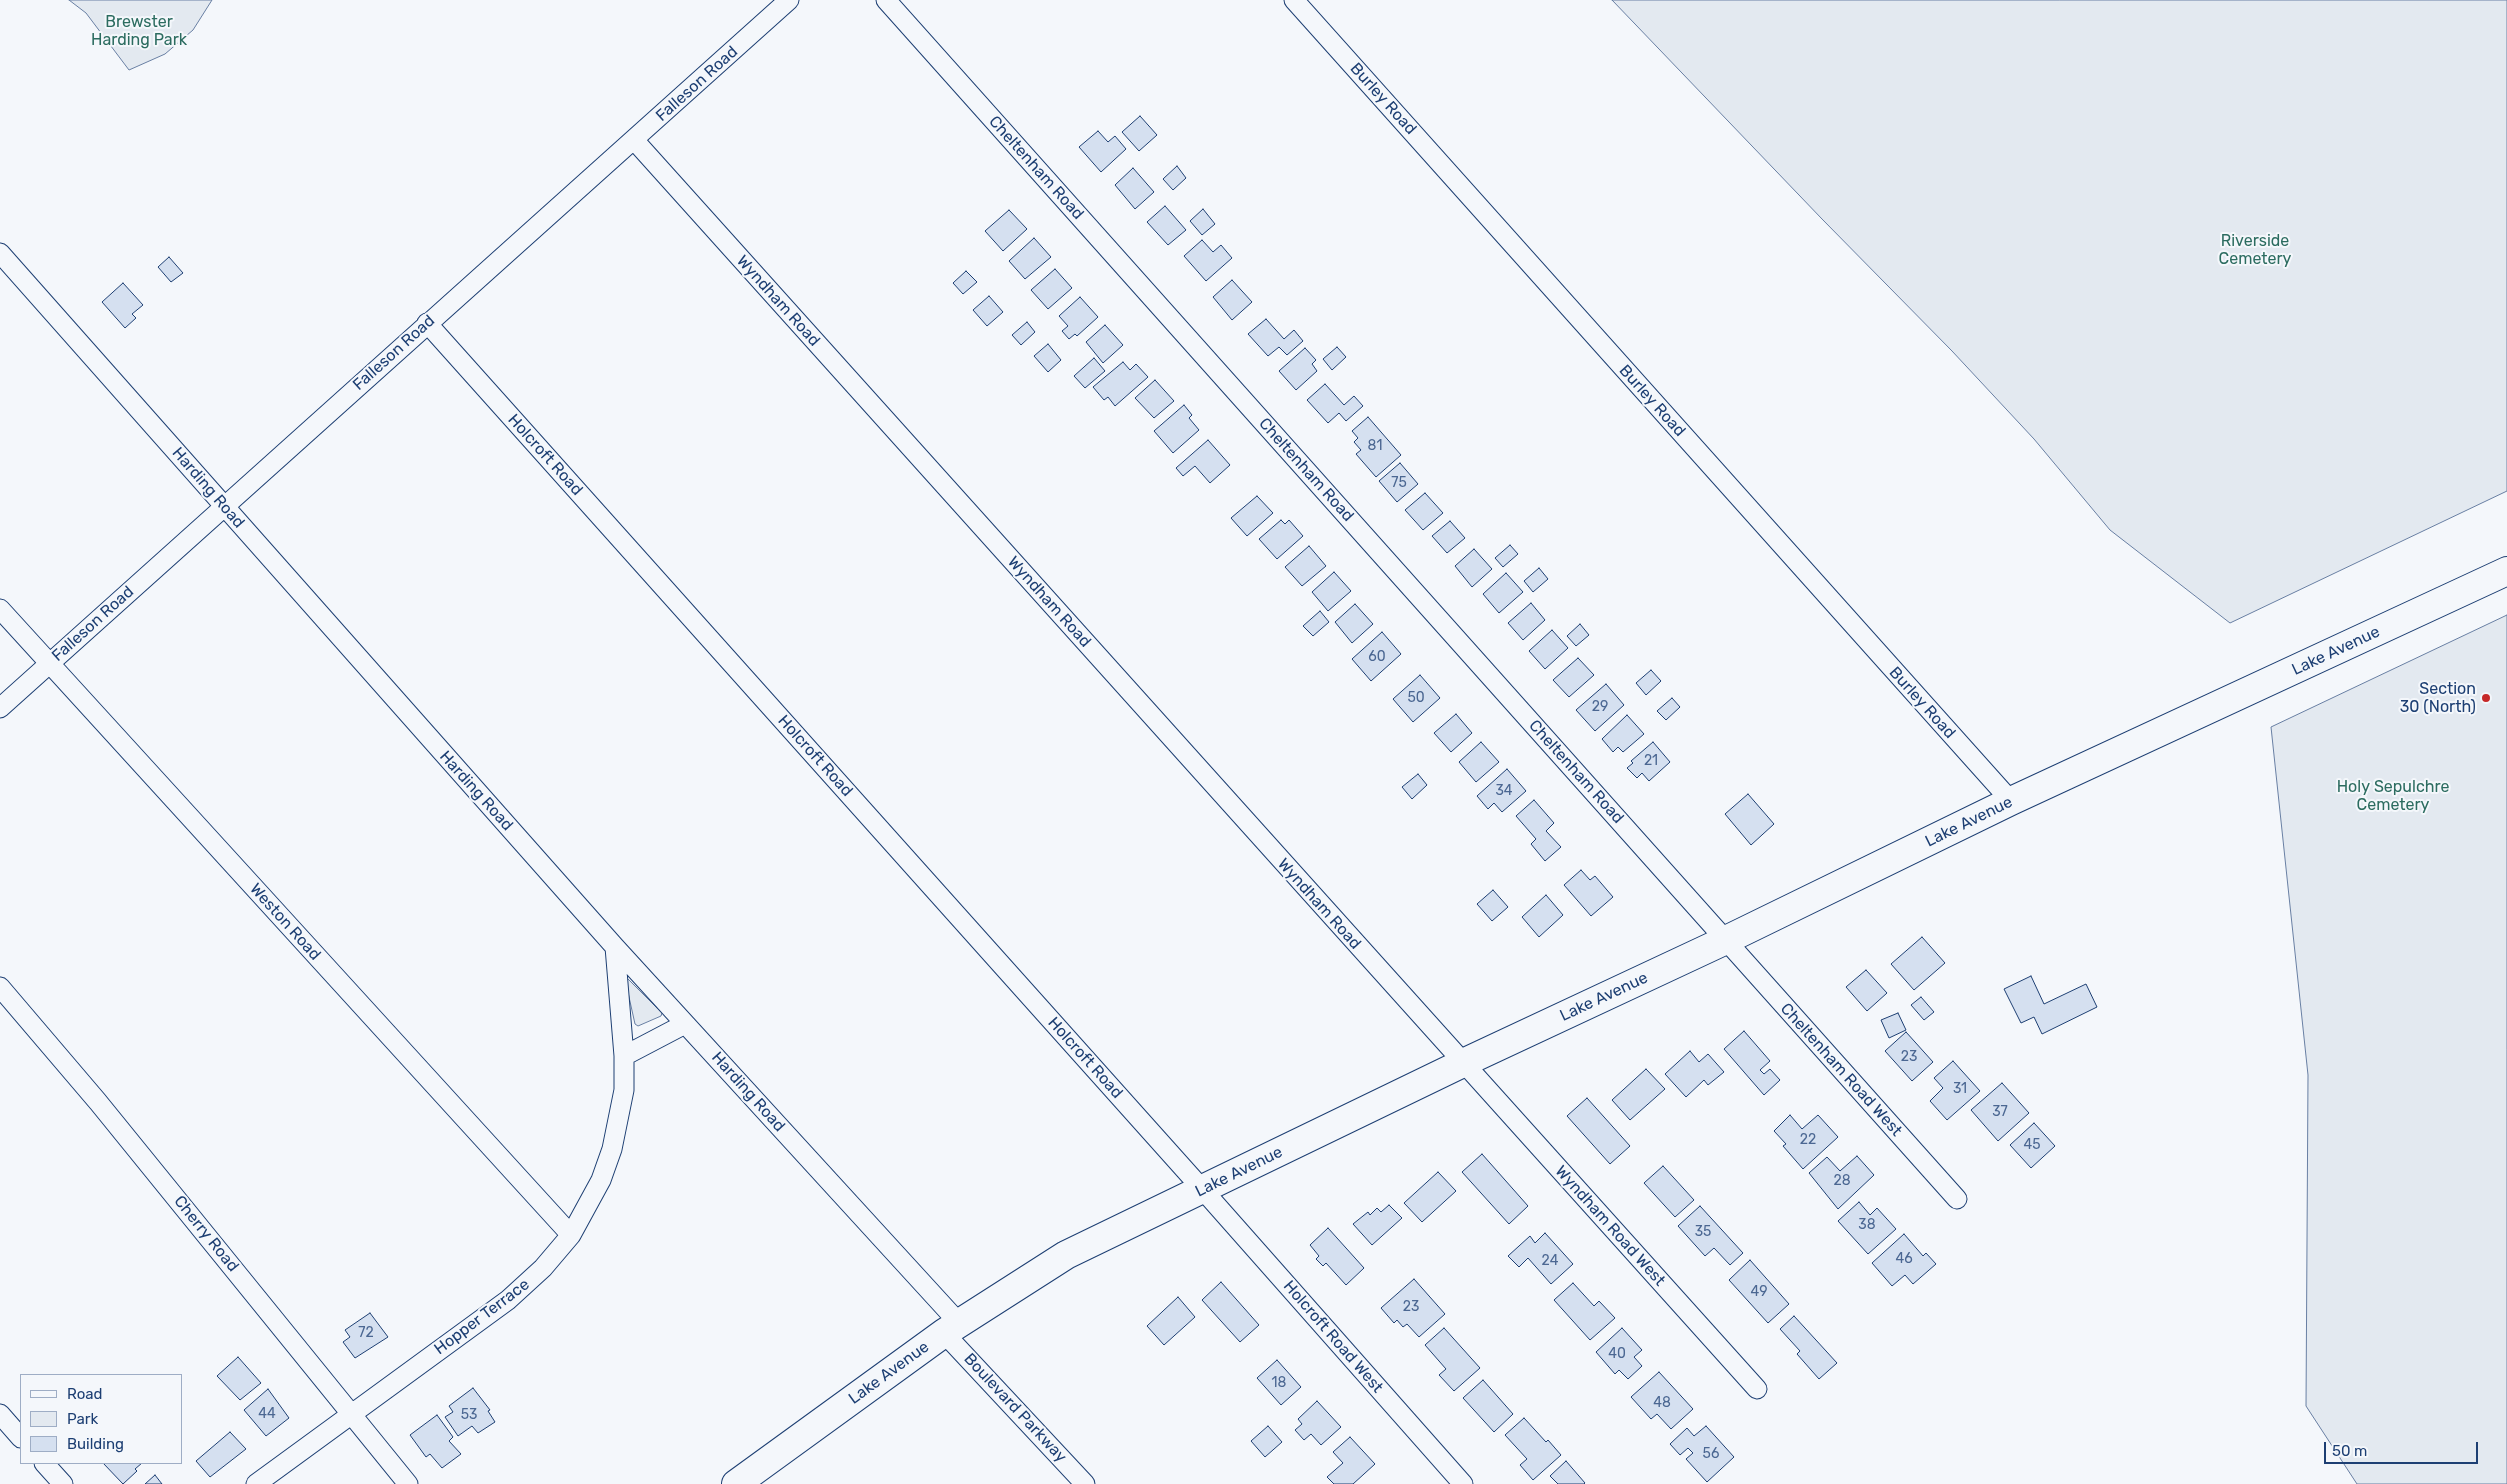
<!DOCTYPE html>
<style>
body{margin:0}
#map{position:relative;width:2507px;height:1484px;overflow:hidden;background:#f4f7fb;font-family:Rubik,sans-serif}
canvas{display:block}
.legend{position:absolute;left:20px;top:1374px;width:162px;height:90px;box-sizing:border-box;background:#f4f7fb;border:1px solid #9eadc5;margin:0;padding:6px 9px;list-style:none;font-size:15px;color:#1d3f73}
.legend li{display:flex;align-items:center;gap:10px;height:25px}
.legend b{width:25px;border:1px solid #9eadc5}
.scale{position:absolute;left:2324px;top:1442px;width:154px;height:22px;box-sizing:border-box;border:2px solid #1d3f73;border-top:0;padding-left:6px;font-size:15px;line-height:18px;white-space:nowrap;color:#1d3f73;-webkit-text-stroke:4px #f4f7fb;paint-order:stroke}
</style>
<div id="map">
<canvas width="2507" height="1484"></canvas>
<ul class="legend">
<li><b style="height:6px;background:#f4f7fb"></b>Road</li>
<li><b style="height:14px;background:#e3e9f0"></b>Park</li>
<li><b style="height:14px;background:#d5e0f0"></b>Building</li>
</ul>
<div class="scale">50 m</div>
</div>
<script>
const g = document.querySelector('canvas').getContext('2d');
g.lineJoin = 'round';
function fill(path, color) {
  g.fillStyle = color;
  g.fill(path, 'evenodd');
}
function poly(rows) {
  const path = new Path2D();
  for (const r of rows) {
    path.moveTo(r[0], r[1]);
    for (let i = 2; i < r.length; i += 2) path.lineTo(r[i], r[i + 1]);
  }
  return path;
}
function trace(path, color, width, dash) {
  g.strokeStyle = color;
  g.lineWidth = width;
  g.lineCap = dash ? 'butt' : 'round';
  g.setLineDash(dash || []);
  g.stroke(path);
}
function label(font, color, halo, rows, align = 'center') {
  g.font = font + ' Rubik,sans-serif';
  g.lineWidth = 4;
  g.setLineDash([]);
  g.textBaseline = 'middle';
  g.strokeStyle = halo;
  g.fillStyle = color;
  for (const [text, x, y, turn = 0] of rows) {
    g.save();
    g.translate(x, y);
    g.rotate((+turn || 0) * Math.PI / 180);
    g.textAlign = isNaN(turn) ? turn : align;
    if (halo) g.strokeText(text, 0, 0);
    g.fillText(text, 0, 0);
    g.restore();
  }
}
const green = poly([
 [69,0,212,0,193,30,165,54,129,70,86,13,69,0],
 [1612,0,2507,0,2507,491,2230,623,2110,530,2034,439,1952,351,1822,219,1612,0],
 [2507,615,2507,1484,2357,1484,2306,1406,2308,1075,2271,727,2507,615],
 [627,978,662,1013,661,1016,638,1026,635,1024,625,979,627,978]
]);
fill(green, '#e3e9f0');
trace(green, '#687fa3', 1);
const building = poly([
 [1140,116,1157,135,1139,151,1122,132,1140,116],
 [1098,131,1108,142,1115,136,1126,149,1101,172,1079,147,1098,131],
 [1177,166,1186,178,1173,190,1163,179,1177,166],
 [1133,168,1154,192,1135,209,1115,185,1133,168],
 [1165,206,1186,230,1168,245,1147,222,1165,206],
 [1203,209,1215,224,1202,235,1190,221,1203,209],
 [1009,210,1027,229,1003,251,985,231,1009,210],
 [1034,238,1051,257,1025,279,1009,261,1034,238],
 [1202,240,1213,252,1221,245,1232,258,1206,281,1184,256,1202,240],
 [169,257,183,273,171,282,158,267,169,257],
 [1055,269,1072,288,1048,309,1031,290,1055,269],
 [966,271,977,282,963,294,953,283,966,271],
 [1232,280,1252,302,1232,320,1213,297,1232,280],
 [123,283,143,305,132,314,136,318,125,328,102,302,123,283],
 [989,296,1003,312,987,326,973,310,989,296],
 [1080,297,1098,317,1077,336,1075,334,1069,339,1062,331,1068,326,1059,316,1080,297],
 [1266,319,1284,339,1294,330,1303,341,1287,355,1279,347,1268,356,1248,334,1266,319],
 [1027,322,1035,332,1021,345,1012,335,1027,322],
 [1105,325,1123,345,1103,363,1086,342,1105,325],
 [1048,344,1061,360,1048,372,1034,356,1048,344],
 [1337,347,1346,357,1332,370,1323,359,1337,347],
 [1305,348,1316,360,1312,364,1317,371,1296,390,1279,371,1305,348],
 [1094,358,1105,371,1085,388,1074,376,1094,358],
 [1123,362,1130,370,1136,364,1148,377,1115,406,1108,397,1104,400,1093,387,1123,362],
 [1155,380,1174,401,1154,418,1135,398,1155,380],
 [1325,384,1344,405,1354,396,1363,406,1346,421,1339,413,1328,423,1307,400,1325,384],
 [1184,405,1192,415,1189,418,1199,430,1173,453,1154,431,1184,405],
 [1368,417,1401,455,1376,477,1356,454,1361,450,1354,442,1358,438,1352,431,1368,417],
 [1208,440,1230,465,1210,483,1195,466,1183,476,1176,468,1208,440],
 [1400,463,1418,484,1397,502,1379,481,1400,463],
 [1425,493,1443,513,1423,530,1405,510,1425,493],
 [1257,496,1273,513,1247,536,1231,518,1257,496],
 [1281,520,1285,524,1289,520,1303,536,1277,559,1259,539,1281,520],
 [1450,521,1465,538,1447,553,1432,536,1450,521],
 [1510,545,1518,554,1503,567,1495,558,1510,545],
 [1309,546,1326,566,1302,586,1285,567,1309,546],
 [1474,549,1492,569,1472,587,1455,566,1474,549],
 [1539,568,1548,579,1533,592,1524,581,1539,568],
 [1334,572,1351,591,1328,611,1312,592,1334,572],
 [1506,573,1523,592,1499,613,1483,594,1506,573],
 [1531,603,1545,620,1523,640,1508,623,1531,603],
 [1355,604,1373,624,1352,643,1335,622,1355,604],
 [1320,611,1329,622,1313,636,1303,626,1320,611],
 [1580,624,1589,635,1576,646,1567,636,1580,624],
 [1552,630,1568,648,1545,669,1529,651,1552,630],
 [1382,632,1401,654,1371,681,1352,659,1382,632],
 [1578,658,1594,675,1569,697,1553,680,1578,658],
 [1651,670,1661,681,1646,695,1636,683,1651,670],
 [1420,675,1440,698,1413,722,1393,699,1420,675],
 [1606,684,1624,705,1595,731,1576,710,1606,684],
 [1672,698,1680,707,1666,720,1657,711,1672,698],
 [1456,714,1472,733,1451,752,1434,733,1456,714],
 [1627,715,1644,734,1623,752,1618,747,1613,752,1602,739,1627,715],
 [1481,742,1499,762,1476,782,1459,762,1481,742],
 [1653,742,1670,762,1649,781,1642,773,1637,778,1627,768,1633,763,1631,761,1653,742],
 [1507,769,1526,791,1502,812,1494,803,1488,809,1477,796,1507,769],
 [1418,774,1427,785,1412,799,1402,787,1418,774],
 [1748,794,1774,824,1751,845,1725,814,1748,794],
 [1534,800,1554,823,1546,831,1561,847,1545,861,1531,844,1536,839,1516,816,1534,800],
 [1581,870,1590,880,1595,876,1613,897,1591,916,1564,885,1581,870],
 [1493,890,1508,907,1492,921,1477,904,1493,890],
 [1546,895,1563,915,1539,937,1522,917,1546,895],
 [1922,937,1945,963,1914,990,1891,964,1922,937],
 [1866,970,1887,993,1867,1011,1846,987,1866,970],
 [2031,976,2044,1004,2086,984,2097,1007,2042,1034,2034,1017,2021,1023,2004,989,2031,976],
 [1921,997,1934,1012,1924,1020,1911,1005,1921,997],
 [1898,1013,1906,1030,1889,1038,1881,1020,1898,1013],
 [1744,1031,1770,1061,1760,1070,1764,1074,1770,1069,1780,1080,1764,1095,1724,1049,1744,1031],
 [1906,1032,1933,1062,1912,1081,1885,1051,1906,1032],
 [1690,1051,1699,1062,1708,1054,1724,1072,1708,1085,1704,1080,1686,1097,1665,1074,1690,1051],
 [1953,1061,1980,1091,1947,1120,1930,1101,1943,1088,1934,1078,1953,1061],
 [1646,1069,1665,1089,1630,1120,1612,1100,1646,1069],
 [2002,1083,2029,1113,1998,1141,1971,1110,2002,1083],
 [1587,1098,1630,1146,1610,1164,1567,1116,1587,1098],
 [1790,1115,1802,1129,1818,1115,1838,1137,1803,1169,1783,1146,1786,1144,1774,1131,1790,1115],
 [2034,1123,2055,1146,2031,1168,2010,1145,2034,1123],
 [1482,1154,1528,1206,1509,1224,1462,1172,1482,1154],
 [1857,1156,1874,1175,1838,1209,1809,1173,1827,1157,1840,1171,1857,1156],
 [1663,1166,1694,1200,1675,1217,1644,1183,1663,1166],
 [1438,1172,1456,1191,1422,1222,1404,1203,1438,1172],
 [1859,1202,1870,1215,1877,1208,1896,1229,1868,1254,1838,1221,1859,1202],
 [1389,1205,1402,1218,1372,1245,1353,1224,1368,1212,1370,1215,1377,1208,1381,1212,1389,1205],
 [1700,1206,1743,1253,1730,1265,1714,1248,1705,1256,1678,1226,1700,1206],
 [1328,1228,1364,1268,1346,1285,1326,1263,1323,1266,1316,1259,1319,1256,1310,1245,1328,1228],
 [1545,1233,1573,1264,1551,1284,1528,1258,1519,1267,1508,1256,1530,1236,1535,1243,1545,1233],
 [1904,1234,1923,1256,1926,1253,1936,1264,1913,1284,1905,1275,1892,1286,1872,1263,1904,1234],
 [1750,1260,1789,1304,1768,1323,1729,1280,1750,1260],
 [1414,1279,1445,1314,1419,1337,1407,1324,1403,1327,1397,1320,1394,1323,1381,1308,1414,1279],
 [1221,1282,1259,1325,1240,1342,1202,1300,1221,1282],
 [1573,1283,1594,1306,1599,1301,1615,1318,1590,1340,1554,1300,1573,1283],
 [1178,1297,1195,1317,1164,1345,1147,1326,1178,1297],
 [370,1313,388,1337,355,1358,343,1342,350,1337,345,1330,370,1313],
 [1794,1316,1837,1363,1819,1379,1797,1354,1800,1351,1780,1329,1794,1316],
 [1444,1328,1480,1368,1454,1391,1439,1375,1446,1369,1425,1345,1444,1328],
 [1622,1328,1642,1350,1634,1357,1642,1366,1628,1379,1619,1370,1615,1374,1596,1352,1622,1328],
 [238,1357,261,1383,240,1400,217,1376,238,1357],
 [1277,1360,1301,1387,1281,1405,1257,1378,1277,1360],
 [1659,1372,1693,1409,1671,1429,1657,1414,1651,1419,1631,1397,1659,1372],
 [1483,1380,1513,1414,1494,1432,1463,1398,1483,1380],
 [473,1388,490,1410,488,1411,495,1422,478,1433,472,1426,458,1436,445,1417,453,1412,449,1406,473,1388],
 [268,1389,289,1418,266,1436,244,1410,268,1389],
 [1317,1401,1341,1427,1321,1445,1311,1434,1304,1440,1295,1430,1302,1424,1298,1419,1317,1401],
 [437,1415,453,1437,449,1441,461,1454,442,1468,430,1454,426,1457,410,1435,437,1415],
 [1524,1418,1546,1442,1548,1440,1561,1455,1533,1480,1520,1465,1527,1459,1505,1435,1524,1418],
 [1268,1426,1282,1442,1265,1457,1251,1441,1268,1426],
 [1706,1426,1734,1457,1707,1482,1686,1459,1693,1453,1688,1448,1680,1455,1670,1444,1687,1428,1694,1436,1706,1426],
 [230,1432,246,1449,210,1477,196,1461,230,1432],
 [1350,1437,1375,1464,1353,1484,1334,1484,1327,1477,1343,1463,1333,1452,1350,1437],
 [1566,1461,1585,1483,1584,1484,1558,1484,1550,1476,1566,1461],
 [103,1463,142,1463,135,1469,137,1471,123,1484,103,1463],
 [155,1475,162,1484,145,1484,155,1475]
]);
fill(building, '#d5e0f0');
trace(building, '#1d3f73', 1);
const minor = poly([
 [886,0,1957,1199],
 [1294,0,2011,801],
 [635,141,1757,1389],
 [0,253,615,947,959,1323],
 [427,323,1203,1190,1463,1484],
 [0,609,571,1235],
 [0,708,789,0],
 [0,987,98,1102,408,1484],
 [624,1056,685,1024],
 [944,1333,1085,1484],
 [0,1414,21,1438],
 [44,1463,63,1484],
 [256,1484,508,1300,543,1268,571,1235,601,1180,612,1149,624,1090,624,1056,615,947]
]);
const primary = poly([
 [736,1484,944,1333,1066,1255,1463,1063,1726,940,2011,801,2507,571]
]);
trace(minor, '#1d3f73', 21);
trace(primary, '#1d3f73', 30);
trace(minor, '#f4f7fb', 19);
trace(primary, '#f4f7fb', 28);
for (const [x, y, r, color] of [
 [2486,698,5,"#c62828"]
]) {
  const dot = new Path2D();
  dot.arc(x, y, r, 0, 2 * Math.PI);
  g.fillStyle = color;
  g.fill(dot);
  trace(dot, '#f4f7fb', 2);
}
label('14px', '#4b6792', null, [
 ["81",1375,446],
 ["75",1399,483],
 ["60",1377,657],
 ["50",1416,698],
 ["29",1600,707],
 ["21",1651,761],
 ["34",1504,791],
 ["23",1909,1057],
 ["31",1960,1089],
 ["37",2000,1112],
 ["22",1808,1140],
 ["45",2032,1145],
 ["28",1842,1181],
 ["38",1867,1225],
 ["35",1703,1232],
 ["46",1904,1259],
 ["24",1550,1261],
 ["49",1759,1292],
 ["23",1411,1307],
 ["72",366,1333],
 ["40",1617,1354],
 ["18",1279,1383],
 ["48",1662,1403],
 ["44",267,1414],
 ["53",469,1415],
 ["56",1711,1454]
]);
label('16px', '#2c6c60', '#f4f7fb', [
 ["Brewster",139,22],
 ["Harding Park",139,40],
 ["Riverside",2255,241],
 ["Cemetery",2255,259],
 ["Holy Sepulchre",2393,787],
 ["Cemetery",2393,805]
]);
label('16px', '#1d3f73', '#f4f7fb', [
 ["Falleson Road",697,84,-42],
 ["Burley Road",1383,99,48],
 ["Cheltenham Road",1036,168,48],
 ["Wyndham Road",778,301,48],
 ["Falleson Road",394,353,-42],
 ["Burley Road",1652,401,48],
 ["Holcroft Road",545,455,48],
 ["Cheltenham Road",1306,470,48],
 ["Harding Road",208,488,49],
 ["Wyndham Road",1049,602,48],
 ["Falleson Road",93,624,-42],
 ["Lake Avenue",2336,651,-25],
 ["Burley Road",1922,703,48],
 ["Holcroft Road",815,756,48],
 ["Cheltenham Road",1576,772,48],
 ["Harding Road",476,791,48],
 ["Lake Avenue",1969,822,-26],
 ["Wyndham Road",1319,904,48],
 ["Weston Road",285,922,48],
 ["Lake Avenue",1604,997,-25],
 ["Holcroft Road",1085,1058,48],
 ["Cheltenham Road West",1841,1070,48],
 ["Harding Road",748,1092,48],
 ["Lake Avenue",1239,1172,-26],
 ["Wyndham Road West",1610,1226,48],
 ["Cherry Road",206,1234,51],
 ["Hopper Terrace",482,1317,-37],
 ["Holcroft Road West",1333,1337,49],
 ["Lake Avenue",889,1373,-36],
 ["Boulevard Parkway",1015,1408,47]
]);
label('16px', '#1d3f73', '#f4f7fb', [
 ["Section",2476,689],
 ["30 (North)",2476,707]
], 'right');
</script>
